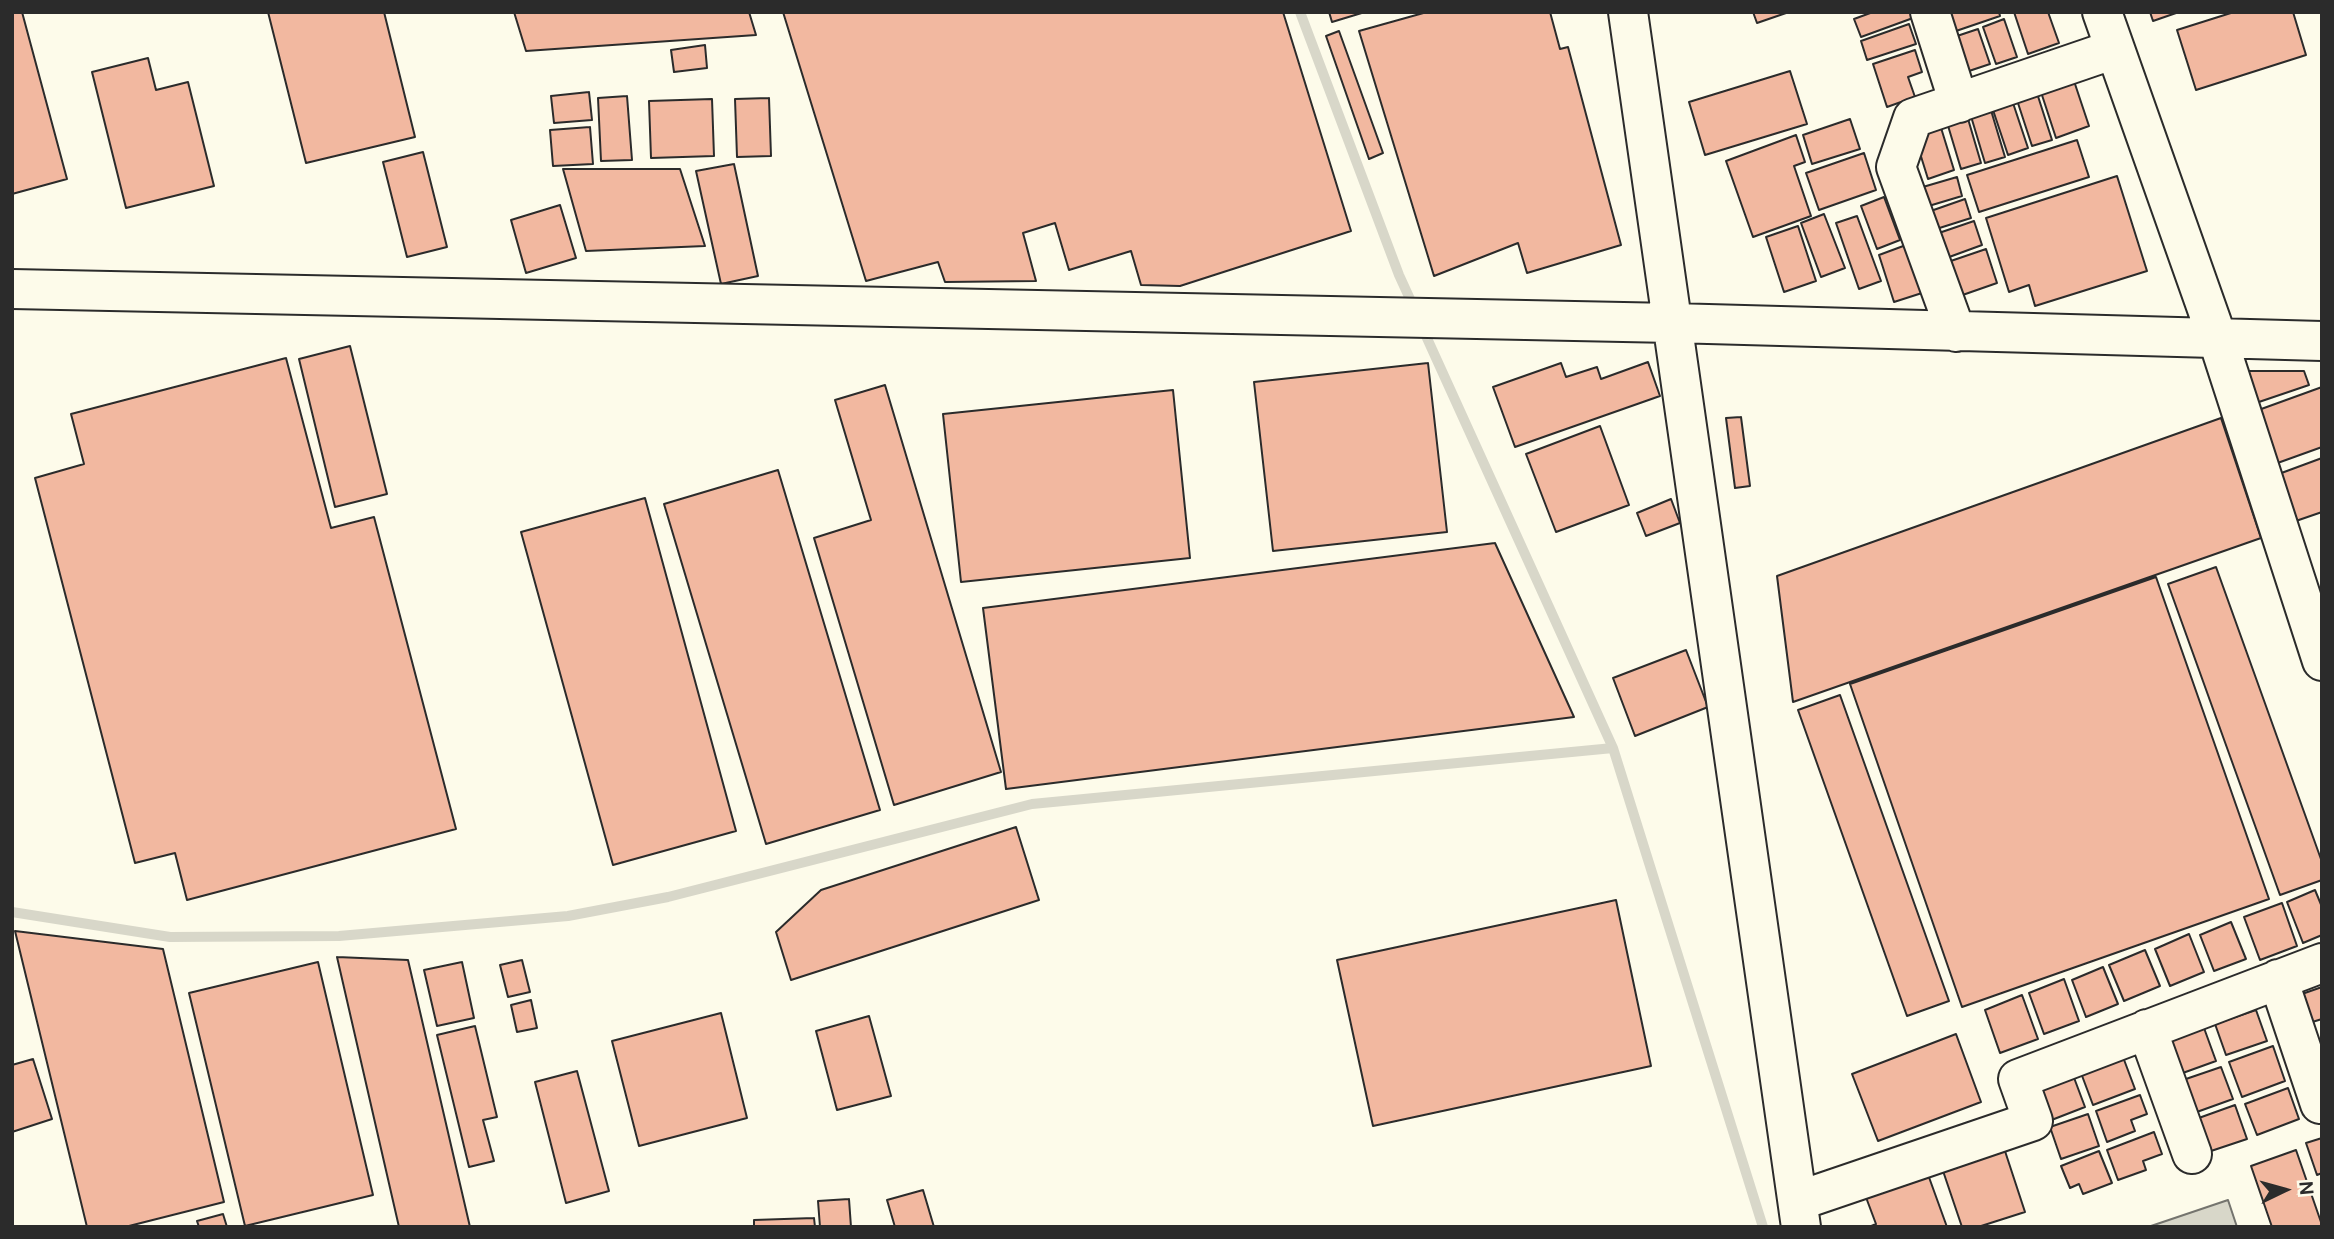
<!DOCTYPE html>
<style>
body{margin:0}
#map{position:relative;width:2334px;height:1239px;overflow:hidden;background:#fdfbea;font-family:"DM Sans",sans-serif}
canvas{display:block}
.frame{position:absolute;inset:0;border:14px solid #2b2b2b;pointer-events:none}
.north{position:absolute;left:2250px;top:1155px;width:70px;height:70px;-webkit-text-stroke:5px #fdfbea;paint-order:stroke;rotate:85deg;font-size:19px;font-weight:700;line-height:28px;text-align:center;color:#2b2b2b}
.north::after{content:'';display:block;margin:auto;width:24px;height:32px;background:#2b2b2b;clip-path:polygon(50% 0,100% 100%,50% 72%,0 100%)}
</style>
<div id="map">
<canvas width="2334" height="1239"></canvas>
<div class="frame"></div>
<div class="north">N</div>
</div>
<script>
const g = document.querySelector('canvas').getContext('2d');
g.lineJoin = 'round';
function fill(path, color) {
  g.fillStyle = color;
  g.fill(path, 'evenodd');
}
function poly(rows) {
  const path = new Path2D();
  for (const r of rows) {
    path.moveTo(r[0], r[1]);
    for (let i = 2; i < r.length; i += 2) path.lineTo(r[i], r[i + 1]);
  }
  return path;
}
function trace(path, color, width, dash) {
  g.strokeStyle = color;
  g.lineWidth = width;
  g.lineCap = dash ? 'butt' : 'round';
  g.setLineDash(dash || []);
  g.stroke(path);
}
const water = poly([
 [2228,1200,2237,1227,2148,1227,2228,1200]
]);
fill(water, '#d8d7c9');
trace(water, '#74746e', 2);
trace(poly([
 [1300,12,1399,275,1415,310],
 [1421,325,1613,748,1763,1227],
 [12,912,170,937,339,936,568,916,668,897,1032,804,1613,748]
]), '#d8d7c9', 10);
const building = poly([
 [12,12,22,12,67,179,12,194,12,12],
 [268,12,384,12,415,137,306,163,268,12],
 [514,12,749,12,756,35,526,51,514,12],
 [783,12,1283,12,1351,231,1180,286,1141,285,1131,251,1069,270,1055,223,1023,233,1036,281,945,282,938,262,866,281,783,12],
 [1329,12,1365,12,1332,22,1329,12],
 [1427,12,1550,12,1560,49,1568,47,1621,245,1527,273,1518,243,1434,276,1359,31,1427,12],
 [1753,12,1789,12,1757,23,1753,12],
 [1873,12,1911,12,1913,18,1861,37,1854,19,1873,12],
 [1950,12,1999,12,2000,16,1956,31,1950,12],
 [2014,12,2048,12,2059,43,2028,54,2014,12],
 [2150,12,2179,12,2153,21,2150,12],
 [2234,12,2293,12,2306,55,2196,90,2177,30,2234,12],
 [2004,19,2017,57,1996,64,1983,27,2004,19],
 [1909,24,1916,44,1867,60,1861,41,1909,24],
 [1978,29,1990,64,1969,71,1957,36,1978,29],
 [1339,31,1383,153,1369,159,1326,36,1339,31],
 [705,45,707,68,674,72,671,50,705,45],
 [1915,50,1922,72,1908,77,1915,97,1887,107,1873,64,1915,50],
 [148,58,156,90,188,82,214,186,126,208,92,72,148,58],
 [1790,71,1807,124,1705,155,1689,102,1790,71],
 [2073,78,2089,126,2056,138,2040,89,2073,78],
 [2036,90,2052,140,2032,146,2016,97,2036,90],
 [589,92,592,120,554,123,551,96,589,92],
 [627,96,632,160,601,161,598,98,627,96],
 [2011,97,2028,148,2008,155,1991,104,2011,97],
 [769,98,771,156,737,157,735,99,769,98],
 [712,99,714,156,651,158,649,101,712,99],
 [1990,107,2005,157,1985,163,1970,113,1990,107],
 [1966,112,1981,163,1961,169,1946,119,1966,112],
 [1938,118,1954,170,1928,179,1919,150,1920,123,1938,118],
 [1850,119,1860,149,1812,164,1803,135,1850,119],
 [590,127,593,164,553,166,550,130,590,127],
 [1796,135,1805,162,1794,166,1811,216,1753,237,1726,161,1796,135],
 [2077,140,2089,177,1979,212,1967,175,2077,140],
 [423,152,447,247,407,257,383,162,423,152],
 [1864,153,1876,190,1819,210,1806,173,1864,153],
 [734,164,758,276,721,284,696,171,734,164],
 [563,169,680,169,705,246,586,251,563,169],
 [2117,176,2147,271,2035,306,2029,285,2009,292,1986,218,2117,176],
 [1957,177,1962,196,1922,208,1916,189,1957,177],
 [1884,197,1900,240,1877,249,1861,206,1884,197],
 [1965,199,1971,218,1930,231,1925,213,1965,199],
 [560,205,576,258,526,273,511,220,560,205],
 [1824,214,1845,268,1821,277,1801,223,1824,214],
 [1857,216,1881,281,1859,289,1836,223,1857,216],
 [1974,221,1982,245,1941,260,1933,235,1974,221],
 [1798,226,1816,281,1784,292,1766,237,1798,226],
 [1906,245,1922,293,1894,302,1879,255,1906,245],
 [1986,249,1997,283,1954,298,1942,264,1986,249],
 [350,346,387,494,335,507,299,359,350,346],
 [286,358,331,528,374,517,456,829,187,900,175,853,135,863,35,478,84,464,71,414,286,358],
 [1648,362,1660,396,1515,447,1493,387,1561,363,1566,377,1597,367,1601,379,1648,362],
 [1428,363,1447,532,1273,551,1254,382,1428,363],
 [2242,371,2304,371,2309,385,2253,404,2242,371],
 [885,385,1001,772,894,805,814,538,871,520,835,400,885,385],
 [2322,387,2322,447,2272,465,2253,412,2322,387],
 [1173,390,1190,558,961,582,943,414,1173,390],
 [1741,417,1750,486,1735,488,1726,418,1741,417],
 [2221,418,2261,538,1793,702,1777,576,2221,418],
 [1600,426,1629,505,1556,532,1526,454,1600,426],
 [2322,458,2322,512,2293,522,2276,475,2322,458],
 [778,470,880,810,766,844,664,504,778,470],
 [645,498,736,831,613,865,521,532,645,498],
 [1671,499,1680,523,1646,536,1637,513,1671,499],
 [1495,543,1574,717,1006,789,983,608,1495,543],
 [2216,567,2322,862,2322,880,2280,895,2168,584,2216,567],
 [2156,577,2269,899,1962,1007,1850,684,2156,577],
 [1686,650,1708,707,1635,736,1613,678,1686,650],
 [1840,695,1949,1001,1907,1016,1798,710,1840,695],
 [1016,827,1039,900,791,980,776,932,821,890,1016,827],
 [2315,890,2322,907,2322,935,2303,943,2287,902,2315,890],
 [1616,900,1651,1066,1373,1126,1337,960,1616,900],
 [2282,903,2297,946,2260,960,2244,917,2282,903],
 [2231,922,2246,959,2214,971,2200,935,2231,922],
 [15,931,163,949,224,1202,125,1227,87,1227,15,931],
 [2189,934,2204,972,2170,986,2155,949,2189,934],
 [2145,950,2160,986,2124,1001,2109,965,2145,950],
 [337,957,408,960,470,1227,399,1227,337,957],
 [522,960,530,992,508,997,500,965,522,960],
 [318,962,373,1195,245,1226,189,993,318,962],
 [462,962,474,1018,437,1026,424,970,462,962],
 [2103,967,2118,1004,2086,1017,2072,980,2103,967],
 [2064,979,2079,1021,2044,1034,2029,993,2064,979],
 [2322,987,2322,1019,2309,1023,2299,995,2322,987],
 [2022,995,2038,1039,2000,1053,1985,1010,2022,995],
 [531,1000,537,1028,517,1032,511,1005,531,1000],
 [2256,1010,2267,1041,2226,1055,2215,1024,2256,1010],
 [721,1013,747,1118,639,1146,612,1041,721,1013],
 [869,1016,891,1096,837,1110,816,1031,869,1016],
 [475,1026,497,1117,483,1120,494,1161,469,1167,437,1035,475,1026],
 [2204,1028,2216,1061,2180,1074,2168,1040,2204,1028],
 [1956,1034,1981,1102,1878,1141,1852,1074,1956,1034],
 [2273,1046,2285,1081,2242,1097,2229,1062,2273,1046],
 [2123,1057,2135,1089,2093,1105,2081,1073,2123,1057],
 [33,1059,52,1119,12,1132,12,1065,33,1059],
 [2221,1067,2233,1099,2194,1113,2183,1080,2221,1067],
 [577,1071,609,1191,566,1203,535,1082,577,1071],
 [2073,1075,2085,1107,2049,1121,2037,1089,2073,1075],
 [2288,1088,2299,1119,2257,1135,2245,1104,2288,1088],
 [2140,1095,2147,1114,2131,1120,2135,1131,2107,1142,2096,1111,2140,1095],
 [2235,1105,2247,1139,2208,1152,2196,1119,2235,1105],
 [2088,1114,2099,1146,2061,1159,2050,1127,2088,1114],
 [2154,1132,2162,1154,2143,1161,2146,1170,2118,1180,2107,1150,2154,1132],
 [2322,1138,2322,1173,2317,1175,2306,1143,2322,1138],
 [2003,1145,2025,1212,1978,1227,1962,1227,1941,1165,2003,1145],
 [2296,1150,2322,1225,2322,1227,2272,1227,2251,1166,2296,1150],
 [2099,1151,2112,1183,2083,1194,2079,1184,2070,1188,2061,1166,2099,1151],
 [1926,1169,1947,1227,1869,1227,1876,1224,1864,1192,1926,1169],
 [923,1190,934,1227,895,1227,887,1200,923,1190],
 [849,1199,851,1227,820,1227,818,1201,849,1199],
 [223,1214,227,1227,199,1227,197,1221,223,1214],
 [814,1218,815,1227,754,1227,754,1220,814,1218]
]);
fill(building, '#f2b8a0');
trace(building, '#2b2b2b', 2);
const minor = poly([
 [1628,12,1801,1227],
 [1930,12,1959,103],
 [2102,12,2218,340,2322,661],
 [12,289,1672,323,2322,341],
 [1956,332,1896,167,1913,118,2115,49],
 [2278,979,2320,1104],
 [2147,1029,2192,1154],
 [1798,1201,2033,1121,2018,1079,2322,963]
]);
trace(minor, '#2b2b2b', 42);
trace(minor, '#fdfbea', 38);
</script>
